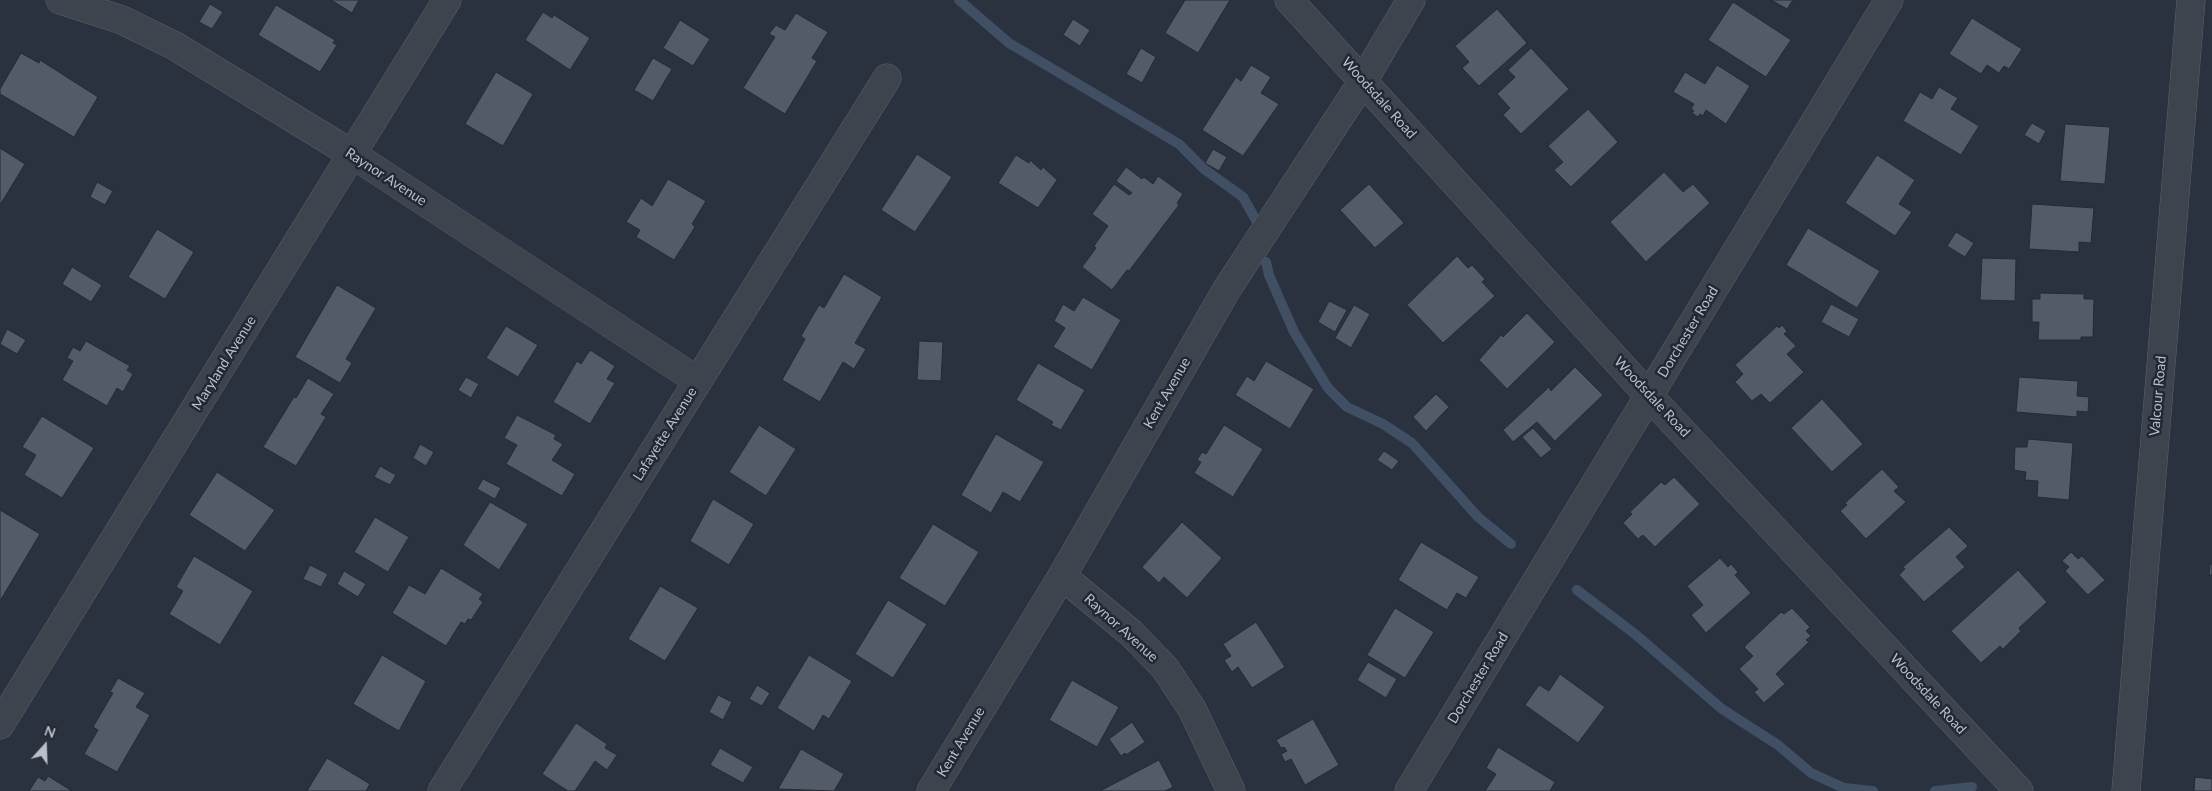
<!DOCTYPE html>
<style>
body{margin:0}
#map{position:relative;width:2212px;height:791px;overflow:hidden;background:#29323e;font-family:Lato,sans-serif}
canvas{display:block}
.north{position:absolute;left:20px;top:721px;width:50px;height:50px;-webkit-text-stroke:4px #222934;paint-order:stroke;rotate:20deg;font-size:14px;font-weight:700;line-height:20px;text-align:center;color:#babfc9}
.north::after{content:'';display:block;margin:auto;width:18px;height:22px;background:#babfc9;clip-path:polygon(50% 0,100% 100%,50% 72%,0 100%)}
</style>
<div id="map">
<canvas width="2212" height="791"></canvas>
<div class="north">N</div>
</div>
<script>
const g = document.querySelector('canvas').getContext('2d');
g.lineJoin = 'round';
function poly(rows) {
  const path = new Path2D();
  for (const r of rows) {
    path.moveTo(r[0], r[1]);
    for (let i = 2; i < r.length; i += 2) path.lineTo(r[i], r[i + 1]);
  }
  return path;
}
function trace(path, color, width, dash) {
  g.strokeStyle = color;
  g.lineWidth = width;
  g.lineCap = dash ? 'butt' : 'round';
  g.setLineDash(dash || []);
  g.stroke(path);
}
function fill(path, color) {
  g.fillStyle = color;
  g.fill(path, 'evenodd');
}
function label(font, color, halo, rows, align = 'center') {
  g.font = font + ' Lato,sans-serif';
  g.lineWidth = 5;
  g.setLineDash([]);
  g.textBaseline = 'middle';
  g.strokeStyle = halo;
  g.fillStyle = color;
  for (const [text, x, y, turn = 0] of rows) {
    g.save();
    g.translate(x, y);
    g.rotate((+turn || 0) * Math.PI / 180);
    g.textAlign = isNaN(turn) ? turn : align;
    if (halo) g.strokeText(text, 0, 0);
    g.fillText(text, 0, 0);
    g.restore();
  }
}
trace(poly([
 [959,0,1009,43,1179,144,1204,169,1243,197,1257,222],
 [1266,262,1269,275,1294,332,1328,388,1347,407,1383,424,1412,443,1478,517,1511,544],
 [1577,590,1635,634,1722,709,1778,745,1811,773,1844,788,1873,791],
 [1935,791,1972,787]
]), '#414f65', 10);
const building = poly([
 [331,0,359,0,352,13,331,0],
 [1185,0,1230,0,1198,53,1165,33,1185,0],
 [1771,0,1793,0,1787,9,1771,0],
 [1733,2,1791,40,1766,77,1708,40,1733,2],
 [210,4,223,12,212,29,199,22,210,4],
 [276,5,335,40,333,43,337,45,320,72,258,35,276,5],
 [1497,9,1527,43,1479,86,1462,68,1469,62,1455,46,1497,9],
 [543,12,552,18,554,15,590,38,570,70,525,40,543,12],
 [796,13,828,32,812,58,817,61,785,114,743,88,775,37,769,34,776,25,785,30,796,13],
 [1972,18,2022,49,2009,69,2004,66,1999,73,1987,65,1981,74,1949,54,1972,18],
 [1073,19,1090,30,1080,46,1063,35,1073,19],
 [680,20,710,39,693,66,663,48,680,20],
 [1141,48,1156,57,1142,83,1126,74,1141,48],
 [1531,48,1569,89,1521,134,1503,115,1510,108,1497,94,1515,77,1508,70,1531,48],
 [21,53,39,63,40,60,98,97,74,137,0,94,0,89,21,53],
 [653,58,672,69,653,101,634,90,653,58],
 [1251,65,1271,77,1261,93,1279,104,1243,156,1202,130,1236,77,1241,81,1251,65],
 [1717,65,1750,86,1726,124,1706,110,1703,116,1700,114,1698,117,1692,113,1694,111,1691,109,1694,104,1673,92,1685,72,1705,84,1717,65],
 [496,72,533,94,503,146,465,124,496,72],
 [1939,87,1958,98,1951,109,1979,126,1961,155,1903,121,1920,92,1932,99,1939,87],
 [1588,109,1618,142,1571,187,1554,170,1563,162,1548,146,1588,109],
 [2032,123,2046,131,2039,144,2024,135,2032,123],
 [2065,124,2110,127,2105,184,2060,181,2065,124],
 [0,148,25,164,0,205,0,148],
 [1213,149,1227,157,1219,171,1205,163,1213,149],
 [917,154,952,177,915,232,881,210,917,154],
 [1016,155,1029,163,1030,160,1041,170,1043,167,1057,180,1038,208,998,183,1016,155],
 [1877,155,1915,180,1899,204,1912,212,1895,236,1845,203,1877,155],
 [1126,167,1142,179,1144,177,1153,184,1158,176,1183,194,1177,203,1179,205,1129,271,1127,270,1112,290,1082,267,1096,248,1094,246,1108,226,1092,214,1114,184,1129,195,1132,193,1116,181,1126,167],
 [1664,172,1683,192,1693,184,1710,203,1646,262,1610,222,1664,172],
 [668,179,706,201,692,224,695,227,674,260,636,237,640,230,626,222,641,198,652,206,668,179],
 [97,182,113,191,105,205,90,197,97,182],
 [1369,184,1404,223,1375,248,1340,210,1369,184],
 [2032,204,2094,208,2091,243,2079,242,2079,252,2029,249,2032,204],
 [1808,228,1880,271,1857,308,1786,265,1808,228],
 [157,229,194,252,165,299,128,277,157,229],
 [1956,232,1974,243,1965,257,1947,246,1956,232],
 [1457,256,1468,268,1472,265,1485,279,1482,282,1495,296,1443,343,1407,305,1457,256],
 [1982,258,2016,259,2015,301,1980,300,1982,258],
 [72,267,102,285,91,302,62,284,72,267],
 [844,274,882,297,855,343,866,349,854,369,843,362,820,402,782,380,805,339,801,336,819,305,824,308,844,274],
 [337,285,376,308,346,359,352,363,340,383,295,357,337,285],
 [2040,293,2084,294,2084,299,2094,299,2093,337,2081,337,2081,340,2038,340,2039,322,2032,322,2032,299,2040,299,2040,293],
 [1083,297,1121,320,1092,370,1053,347,1065,328,1054,321,1063,304,1074,311,1083,297],
 [1329,301,1347,310,1335,332,1318,322,1329,301],
 [1831,304,1859,319,1849,337,1821,322,1831,304],
 [1354,305,1370,314,1351,348,1335,338,1354,305],
 [1527,313,1555,342,1507,389,1479,360,1501,335,1503,337,1527,313],
 [1782,325,1787,331,1784,334,1796,346,1787,354,1804,372,1770,403,1761,394,1752,401,1735,382,1743,374,1735,365,1777,326,1779,328,1782,325],
 [506,326,538,345,518,377,486,358,506,326],
 [7,329,26,340,17,354,0,344,7,329],
 [86,341,130,366,127,370,133,374,123,392,117,388,107,406,62,380,73,361,67,358,73,347,80,351,86,341],
 [919,341,943,342,941,381,917,380,919,341],
 [590,350,615,366,607,379,615,383,590,424,553,402,577,361,581,364,590,350],
 [1266,361,1314,389,1290,429,1235,395,1247,376,1254,381,1266,361],
 [1038,363,1085,390,1061,430,1051,425,1053,422,1016,400,1038,363],
 [1575,367,1603,395,1555,441,1537,422,1513,442,1503,430,1549,387,1551,391,1575,367],
 [466,377,479,384,471,398,458,390,466,377],
 [2019,377,2078,381,2077,396,2089,397,2088,412,2077,411,2077,417,2016,412,2019,377],
 [308,378,334,394,321,414,326,417,296,466,263,447,294,397,296,398,308,378],
 [1436,394,1449,407,1426,431,1413,417,1436,394],
 [1822,399,1863,444,1832,472,1791,428,1822,399],
 [517,415,556,435,554,439,563,444,552,460,575,474,562,496,506,464,517,445,504,438,517,415],
 [42,416,94,448,62,498,24,475,36,455,22,447,42,416],
 [759,425,796,449,766,496,729,472,759,425],
 [1224,425,1263,449,1233,497,1194,473,1201,462,1197,460,1202,452,1206,454,1224,425],
 [1533,428,1552,449,1541,458,1522,437,1533,428],
 [996,434,1044,462,1020,502,1003,492,991,513,961,495,996,434],
 [2028,439,2073,443,2069,500,2037,497,2038,481,2025,480,2026,472,2014,470,2015,447,2027,447,2028,439],
 [420,444,434,452,426,466,413,458,420,444],
 [1384,451,1399,461,1392,470,1377,460,1384,451],
 [380,466,396,475,390,485,374,477,380,466],
 [1882,469,1899,487,1894,491,1906,502,1866,539,1840,511,1847,505,1845,503,1882,469],
 [217,472,275,510,245,551,189,515,217,472],
 [1674,477,1700,504,1655,547,1643,535,1638,539,1623,523,1632,514,1630,512,1661,482,1665,485,1674,477],
 [483,479,501,488,495,499,477,489,483,479],
 [713,499,754,524,729,565,690,541,713,499],
 [490,502,528,524,499,570,463,545,490,502],
 [0,510,40,534,0,601,0,510],
 [375,517,409,537,388,572,354,552,375,517],
 [1182,522,1222,558,1187,598,1164,577,1159,583,1142,567,1182,522],
 [933,524,979,552,945,606,899,578,933,524],
 [1949,527,1968,546,1956,557,1965,567,1924,602,1899,575,1905,569,1903,567,1949,527],
 [1421,542,1479,577,1466,598,1457,593,1447,610,1398,580,1421,542],
 [2071,552,2078,559,2082,556,2105,580,2088,595,2065,571,2069,567,2062,561,2071,552],
 [194,556,253,591,220,645,169,614,183,591,176,587,194,556],
 [1720,558,1728,567,1731,564,1738,572,1735,575,1751,593,1706,633,1691,615,1703,605,1687,586,1720,558],
 [2210,564,2212,564,2212,575,2209,575,2210,564],
 [310,565,328,574,321,587,303,579,310,565],
 [441,568,483,594,479,599,483,602,471,620,468,619,465,624,461,622,446,646,392,613,409,585,425,594,441,568],
 [2018,570,2047,602,2019,628,2021,631,2003,649,2000,646,1981,663,1951,631,2018,570],
 [344,571,366,584,358,597,337,584,344,571],
 [660,586,698,608,665,661,628,639,660,586],
 [888,600,927,624,893,678,855,654,888,600],
 [1395,608,1434,632,1405,678,1367,655,1395,608],
 [1792,608,1810,627,1806,631,1811,636,1806,640,1809,642,1776,674,1785,684,1764,703,1754,692,1758,689,1739,669,1753,656,1744,647,1781,612,1784,614,1792,608],
 [1256,622,1285,667,1252,688,1238,667,1232,672,1224,660,1231,656,1223,644,1256,622],
 [382,655,426,681,399,731,353,704,382,655],
 [809,655,852,681,829,719,823,715,814,731,777,708,809,655],
 [1368,662,1397,679,1386,698,1357,680,1368,662],
 [1560,674,1605,707,1578,743,1525,705,1539,685,1549,691,1560,674],
 [118,678,145,693,136,707,150,715,117,772,84,754,98,730,93,727,113,693,110,692,118,678],
 [1072,680,1119,707,1097,747,1049,720,1072,680],
 [757,685,770,693,762,706,749,699,757,685],
 [718,695,732,702,723,720,709,712,718,695],
 [1313,719,1339,765,1305,785,1291,759,1285,762,1281,754,1287,751,1284,747,1281,748,1276,740,1313,719],
 [1132,722,1145,742,1126,755,1125,753,1121,756,1109,739,1132,722],
 [576,723,607,744,605,748,617,755,607,770,595,761,575,791,568,791,542,774,576,723],
 [1498,747,1555,782,1550,791,1485,791,1496,774,1486,768,1498,747],
 [720,748,753,767,743,783,710,765,720,748],
 [801,749,844,774,834,791,778,789,801,749],
 [327,758,370,784,366,791,307,791,327,758],
 [1159,760,1173,787,1165,791,1100,791,1159,760],
 [48,776,72,791,29,791,38,777,45,781,48,776],
 [2195,777,2212,779,2212,791,2194,791,2195,777]
]);
fill(building, '#535b69');
trace(building, '#242b36', 1);
const minor = poly([
 [60,0,122,20,175,46,352,154,698,381],
 [1289,0,1649,396,2019,791],
 [1062,576,1131,633,1165,668,1192,709,1231,791],
 [0,725,447,0],
 [442,791,887,78],
 [931,791,1062,576,1227,289,1363,81,1411,0],
 [1409,791,1889,0],
 [2126,791,2191,0]
]);
trace(minor, '#5b626c', 29);
trace(minor, '#3d444e', 28);
label('14px', '#babfc9', '#222934', [
 ["Woodsdale Road",1379,98,48],
 ["Raynor Avenue",386,177,33],
 ["Dorchester Road",1688,332,-59],
 ["Maryland Avenue",224,363,-58],
 ["Kent Avenue",1167,393,-60],
 ["Valcour Road",2158,396,-85],
 ["Woodsdale Road",1652,397,47],
 ["Lafayette Avenue",665,434,-58],
 ["Raynor Avenue",1121,628,42],
 ["Dorchester Road",1478,678,-59],
 ["Woodsdale Road",1928,694,47],
 ["Kent Avenue",961,742,-59]
]);
</script>
